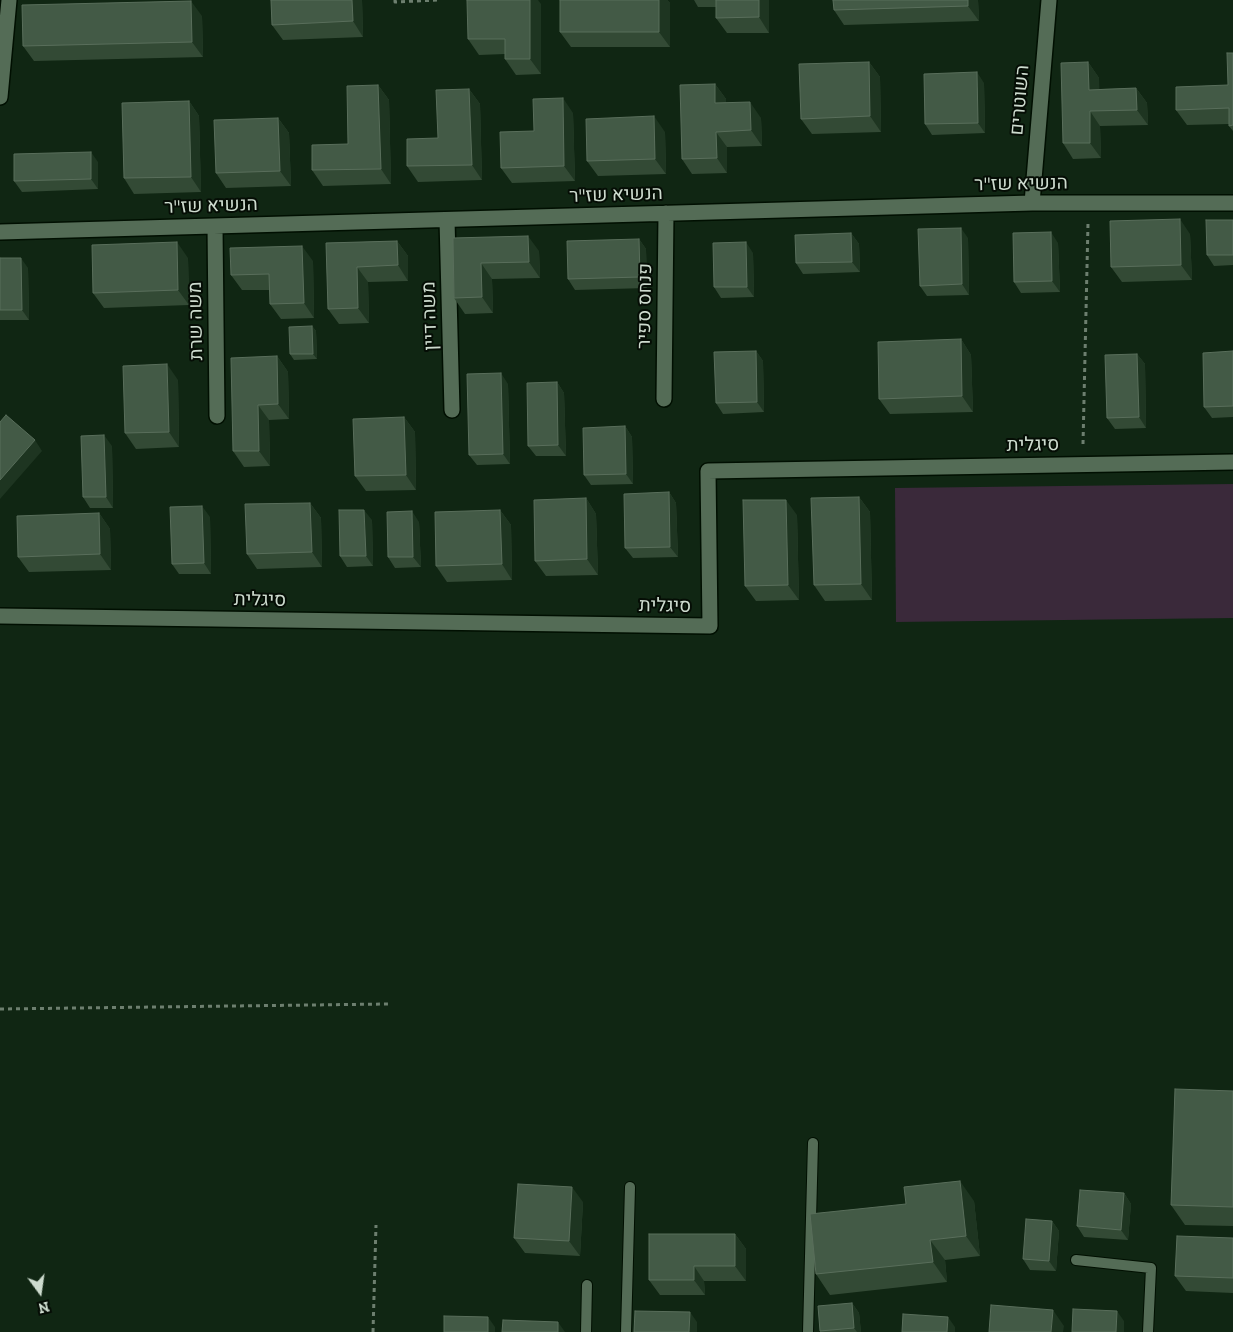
<!DOCTYPE html>
<meta charset="utf-8">
<style>
body{margin:0}
#map{position:relative;width:1233px;height:1332px;overflow:hidden;background:#102613;font-family:"Zilla Slab",serif}
canvas{display:block}
.north{position:absolute;left:15px;top:1267px;width:50px;height:50px;-webkit-text-stroke:4px #050d05;paint-order:stroke;rotate:166deg;font-size:14px;font-weight:700;line-height:20px;text-align:center;color:#cddbce}
.north::after{content:'';display:block;margin:auto;width:18px;height:22px;background:#cddbce;clip-path:polygon(50% 0,100% 100%,50% 72%,0 100%)}
</style>
<div id="map">
<canvas width="1233" height="1332"></canvas>
<div class="north">N</div>
</div>
<script>
const g = document.querySelector('canvas').getContext('2d');
g.lineJoin = 'round';
function fill(path, color) {
  g.fillStyle = color;
  g.fill(path, 'evenodd');
}
function poly(rows) {
  const path = new Path2D();
  for (const r of rows) {
    path.moveTo(r[0], r[1]);
    for (let i = 2; i < r.length; i += 2) path.lineTo(r[i], r[i + 1]);
  }
  return path;
}
function trace(path, color, width, dash) {
  g.strokeStyle = color;
  g.lineWidth = width;
  g.lineCap = dash ? 'butt' : 'round';
  g.setLineDash(dash || []);
  g.stroke(path);
}
function label(font, color, halo, rows, align = 'center') {
  g.font = font + ' "Zilla Slab",Heebo,serif';
  g.lineWidth = 4;
  g.setLineDash([]);
  g.textBaseline = 'middle';
  g.strokeStyle = halo;
  g.fillStyle = color;
  for (const [text, x, y, turn = 0] of rows) {
    g.save();
    g.translate(x, y);
    g.rotate((+turn || 0) * Math.PI / 180);
    g.textAlign = isNaN(turn) ? turn : align;
    if (halo) g.strokeText(text, 0, 0);
    g.fillText(text, 0, 0);
    g.restore();
  }
}
fill(poly([
 [1233,484,1233,618,896,622,895,488]
]), '#3a293a');
const lane = poly([
 [1076,1260,1151,1268,1148,1332],
 [586,1332,587,1285],
 [626,1332,630,1187],
 [808,1332,813,1143]
]);
const street = poly([
 [0,97,9,0],
 [1032,203,1049,0],
 [447,220,452,410],
 [215,226,217,416],
 [0,232,1032,203,1233,203],
 [664,399,666,213],
 [0,616,710,626,708,471,1233,462]
]);
trace(lane, '#000f01', 12);
trace(street, '#000f01', 18);
trace(poly([
 [395,0,395,2,438,0],
 [1083,444,1088,223],
 [0,1009,388,1004],
 [373,1332,376,1225]
]), '#6d7f6f', 3, [4, 4]);
trace(lane, '#546c56', 10);
trace(street, '#546c56', 15);
fill(poly([
 [271,0,362,0,363,37,283,40,272,25],
 [560,0,667,0,670,3,670,47,571,47,560,32],
 [694,0,769,0,769,33,727,33,716,18,716,7,698,7],
 [978,0,979,21,844,25,834,10],
 [541,4,541,74,516,75,505,59,505,54,479,55,468,39],
 [202,16,203,57,34,61,23,46],
 [1233,53,1233,131,1229,126,1229,124,1187,125,1176,110,1228,85],
 [869,62,880,77,881,132,812,134,801,119],
 [1088,62,1099,78,1099,89,1136,88,1147,103,1148,125,1100,126,1101,158,1073,159,1063,143],
 [984,83,985,133,932,135,925,124],
 [715,84,726,99,726,103,761,118,762,146,727,147,727,173,692,174,682,159],
 [378,85,389,100,391,184,323,186,312,170,348,144],
 [469,89,480,104,482,180,418,182,407,166,438,138],
 [189,101,199,116,201,192,134,194,124,178],
 [573,113,575,181,512,183,501,168,534,131],
 [278,118,289,133,291,186,226,188,216,173],
 [665,132,666,174,598,176,587,161],
 [98,162,98,189,22,192,14,181],
 [1233,220,1233,265,1214,266,1207,255],
 [851,233,859,244,860,272,803,274,796,263],
 [1190,234,1192,280,1122,282,1111,267],
 [453,238,539,251,540,278,492,279,493,313,465,314,454,298],
 [968,238,969,295,927,296,920,286],
 [639,239,646,249,647,288,575,290,568,279],
 [397,241,408,256,408,281,368,282,369,323,339,324,328,309,326,243],
 [1058,243,1060,292,1021,293,1014,282],
 [753,253,754,297,721,298,714,287],
 [0,258,28,268,29,320,0,320],
 [188,258,189,305,104,308,93,293],
 [313,261,314,318,281,319,270,304,270,290,242,290,231,275],
 [312,326,316,331,317,359,294,360,290,354],
 [961,339,971,355,973,412,890,414,879,399],
 [756,351,763,361,764,412,723,414,716,403],
 [1233,351,1233,417,1212,418,1204,407],
 [1137,354,1145,364,1146,428,1115,429,1107,418],
 [277,356,288,372,289,419,269,420,270,466,244,467,233,451],
 [178,380,179,447,136,449,125,433],
 [557,382,564,393,566,456,536,456,528,446],
 [508,384,510,464,477,465,469,455],
 [404,417,415,432,416,490,366,491,355,476],
 [625,426,632,437,633,484,591,485,584,475],
 [112,446,113,508,90,508,83,497],
 [669,492,676,503,678,557,633,558,625,548],
 [859,497,870,512,872,600,825,601,814,585],
 [586,498,596,514,598,575,546,576,535,561],
 [310,503,321,518,322,567,257,569,247,554],
 [500,510,511,525,512,580,447,582,436,566],
 [99,513,110,529,111,570,29,572,18,557],
 [797,515,799,600,756,601,745,586],
 [210,517,211,574,179,574,172,564],
 [372,520,373,566,347,567,340,556],
 [419,522,421,567,395,568,388,557],
 [1233,1091,1233,1226,1185,1225,1171,1205],
 [1124,1193,1131,1204,1128,1240,1084,1237,1077,1226],
 [974,1201,980,1256,945,1260,947,1282,830,1295,816,1274,906,1204],
 [583,1202,580,1256,525,1253,514,1238],
 [1052,1221,1059,1231,1056,1271,1030,1270,1023,1259],
 [735,1234,746,1249,746,1281,704,1281,705,1295,660,1295,649,1280],
 [1233,1238,1233,1293,1186,1291,1175,1276],
 [852,1303,859,1313,861,1332,820,1332,820,1331]
]), '#334a35');
fill(poly([
 [352,0,362,0,363,37,353,21],
 [530,0,538,0,541,4,541,74,530,59],
 [659,0,667,0,670,3,670,47,659,32],
 [759,0,769,0,769,33,759,17],
 [968,0,978,0,979,21,968,6],
 [191,1,202,16,203,57,192,42],
 [869,62,880,77,881,132,870,116],
 [1088,62,1099,78,1100,105,1089,90],
 [977,72,984,83,985,133,978,123],
 [715,84,726,99,726,119,715,103],
 [378,85,389,100,391,184,381,169],
 [1136,88,1147,103,1148,125,1137,110],
 [469,89,480,104,482,180,472,165],
 [563,98,573,113,575,181,564,166],
 [189,101,199,116,201,192,191,177],
 [750,102,761,118,762,146,751,130],
 [1090,111,1100,126,1101,158,1090,143],
 [654,116,665,132,666,174,655,159],
 [278,118,289,133,291,186,280,171],
 [716,132,727,147,727,173,717,158],
 [91,152,98,162,98,189,91,179],
 [1180,219,1190,234,1192,280,1181,265],
 [961,228,968,238,969,295,962,284],
 [1051,232,1058,243,1060,292,1052,281],
 [851,233,859,244,860,272,852,262],
 [528,236,539,251,540,278,529,262],
 [639,239,646,249,647,288,640,277],
 [397,241,408,256,408,281,398,265],
 [177,242,188,258,189,305,178,290],
 [746,242,753,253,754,297,747,287],
 [302,246,313,261,314,318,304,303],
 [21,258,28,268,29,320,22,310],
 [481,263,492,279,493,313,482,297],
 [357,267,368,282,369,323,358,308],
 [312,326,316,331,317,359,313,354],
 [961,339,971,355,973,412,962,396],
 [756,351,763,361,764,412,757,402],
 [1137,354,1145,364,1146,428,1139,417],
 [277,356,288,372,289,419,278,404],
 [167,364,178,380,179,447,169,432],
 [501,373,508,384,510,464,503,454],
 [557,382,564,393,566,456,558,445],
 [258,405,269,420,270,466,259,451],
 [404,417,415,432,416,490,406,475],
 [625,426,632,437,633,484,626,474],
 [104,435,112,446,113,508,106,497],
 [35,440,42,451,0,499,0,480],
 [669,492,676,503,678,557,670,547],
 [859,497,870,512,872,600,861,584],
 [586,498,596,514,598,575,587,559],
 [786,500,797,515,799,600,788,585],
 [310,503,321,518,322,567,312,552],
 [202,506,210,517,211,574,204,563],
 [364,510,372,520,373,566,366,556],
 [500,510,511,525,512,580,502,564],
 [412,511,419,522,421,567,413,557],
 [99,513,110,529,111,570,100,554],
 [960,1181,974,1201,980,1256,966,1236],
 [572,1187,583,1202,580,1256,569,1241],
 [1124,1193,1131,1204,1128,1240,1121,1230],
 [1052,1221,1059,1231,1056,1271,1049,1261],
 [735,1234,746,1249,746,1281,735,1266],
 [930,1240,945,1260,947,1282,933,1262],
 [694,1266,704,1281,705,1295,694,1280],
 [852,1303,859,1313,861,1332,857,1332,854,1328],
 [1053,1310,1064,1326,1063,1332,1051,1332],
 [1117,1311,1124,1321,1124,1332,1116,1332],
 [690,1312,697,1322,697,1332,689,1332],
 [488,1317,495,1327,495,1332,488,1332],
 [948,1317,955,1327,955,1332,947,1332],
 [558,1322,565,1332,558,1332]
]), '#1e3521');
const building = poly([
 [271,0,352,0,353,21,272,25,271,0],
 [467,0,530,0,530,59,505,59,505,39,468,39,467,0],
 [560,0,659,0,659,32,560,32,560,0],
 [716,0,759,0,759,17,716,18,716,0],
 [833,0,968,0,968,6,834,10,833,0],
 [191,1,192,42,23,46,22,5,191,1],
 [1227,53,1233,53,1233,125,1229,126,1229,108,1176,110,1176,87,1228,85,1227,53],
 [869,62,870,116,801,119,799,64,869,62],
 [1088,62,1089,90,1136,88,1137,110,1090,111,1090,143,1063,143,1061,63,1088,62],
 [977,72,978,123,925,124,924,74,977,72],
 [715,84,715,103,750,102,751,130,716,132,717,158,682,159,680,85,715,84],
 [378,85,381,169,312,170,312,145,348,144,347,86,378,85],
 [469,89,472,165,407,166,407,139,438,138,436,90,469,89],
 [563,98,564,166,501,168,500,132,534,131,533,99,563,98],
 [189,101,191,177,124,178,122,103,189,101],
 [654,116,655,159,587,161,586,119,654,116],
 [278,118,280,171,216,173,214,120,278,118],
 [91,152,91,179,14,181,14,154,91,152],
 [1180,219,1181,265,1111,267,1110,221,1180,219],
 [1206,220,1233,220,1233,255,1207,255,1206,220],
 [961,228,962,284,920,286,918,229,961,228],
 [1051,232,1052,281,1014,282,1013,233,1051,232],
 [851,233,852,262,796,263,795,235,851,233],
 [528,236,529,262,481,263,482,297,454,298,453,238,528,236],
 [639,239,640,277,568,279,567,241,639,239],
 [397,241,398,265,357,267,358,308,328,309,326,243,397,241],
 [177,242,178,290,93,293,92,245,177,242],
 [746,242,747,287,714,287,713,243,746,242],
 [302,246,304,303,270,304,269,274,231,275,230,248,302,246],
 [0,258,21,258,22,310,0,310,0,258],
 [312,326,313,354,290,354,289,327,312,326],
 [961,339,962,396,879,399,878,342,961,339],
 [756,351,757,402,716,403,714,352,756,351],
 [1233,351,1233,406,1204,407,1203,353,1233,351],
 [1137,354,1139,417,1107,418,1105,355,1137,354],
 [277,356,278,404,258,405,259,451,233,451,231,358,277,356],
 [167,364,169,432,125,433,123,366,167,364],
 [501,373,503,454,469,455,467,374,501,373],
 [557,382,558,445,528,446,527,383,557,382],
 [6,415,35,440,0,480,0,422,6,415],
 [404,417,406,475,355,476,353,419,404,417],
 [625,426,626,474,584,475,583,428,625,426],
 [104,435,106,497,83,497,81,436,104,435],
 [669,492,670,547,625,548,624,494,669,492],
 [859,497,861,584,814,585,811,498,859,497],
 [586,498,587,559,535,561,534,500,586,498],
 [743,500,786,500,788,585,745,586,743,500],
 [310,503,312,552,247,554,245,504,310,503],
 [202,506,204,563,172,564,170,507,202,506],
 [339,510,364,510,366,556,340,556,339,510],
 [500,510,502,564,436,566,435,512,500,510],
 [412,511,413,557,388,557,387,512,412,511],
 [99,513,100,554,18,557,17,516,99,513],
 [1175,1089,1233,1091,1233,1207,1171,1205,1175,1089],
 [960,1181,966,1236,930,1240,933,1262,816,1274,810,1214,906,1204,904,1187,960,1181],
 [518,1184,572,1187,569,1241,514,1238,518,1184],
 [1080,1190,1124,1193,1121,1230,1077,1226,1080,1190],
 [1026,1219,1052,1221,1049,1261,1023,1259,1026,1219],
 [649,1234,735,1234,735,1266,694,1266,694,1280,649,1280,649,1234],
 [1177,1236,1233,1238,1233,1278,1175,1276,1177,1236],
 [852,1303,854,1328,820,1331,818,1306,852,1303],
 [991,1305,1053,1310,1051,1332,989,1332,991,1305],
 [1073,1309,1117,1311,1116,1332,1072,1332,1073,1309],
 [635,1311,690,1312,689,1332,634,1332,635,1311],
 [903,1314,948,1317,947,1332,902,1332,903,1314],
 [444,1316,488,1317,488,1332,444,1332,444,1316],
 [503,1320,558,1322,558,1332,502,1332,503,1320]
]);
fill(building, '#435a46');
trace(building, '#596e5b', 1);
label('19px', '#cddbce', '#050d05', [
 ["השוטרים",1020,100,-85],
 ["הנשיא שז\"ר",1021,184,-1],
 ["הנשיא שז\"ר",616,195,-2],
 ["הנשיא שז\"ר",211,206,-2],
 ["פנחס ספיר",645,306,-89],
 ["משה דיין",430,316,-92],
 ["משה שרת",196,321,-91],
 ["סיגלית",1033,445,-1],
 ["סיגלית",260,600,1],
 ["סיגלית",665,606,1]
]);
</script>
